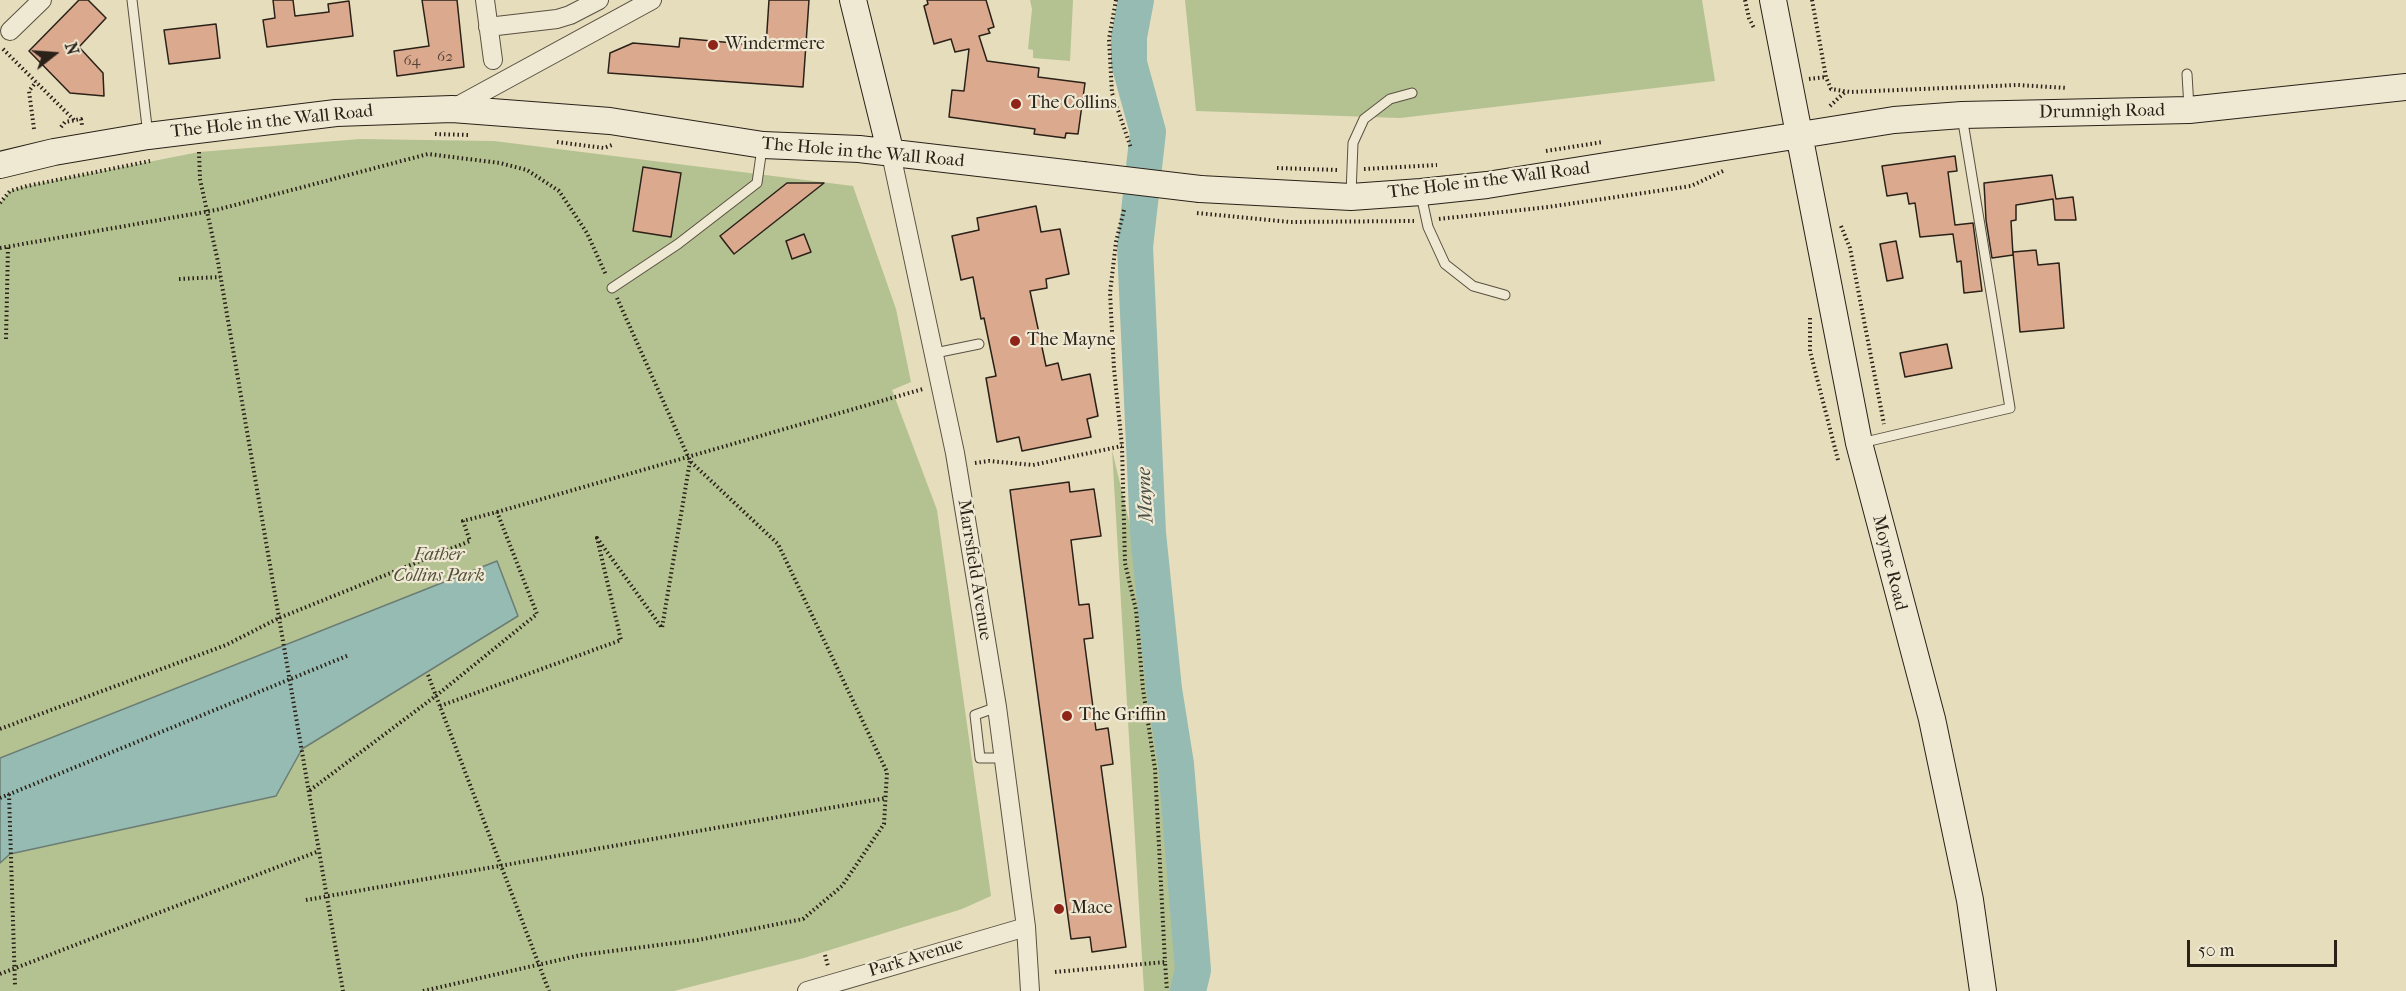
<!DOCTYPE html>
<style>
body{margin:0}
#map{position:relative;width:2406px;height:991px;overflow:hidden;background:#e6ddbc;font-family:"IM FELL French Canon",serif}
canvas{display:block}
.north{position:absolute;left:24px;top:24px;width:60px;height:60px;-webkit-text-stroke:4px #efe9d3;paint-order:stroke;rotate:73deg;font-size:16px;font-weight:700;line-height:24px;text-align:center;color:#2a2118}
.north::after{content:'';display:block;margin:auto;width:21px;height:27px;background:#2a2118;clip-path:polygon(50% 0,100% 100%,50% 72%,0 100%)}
.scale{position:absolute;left:2187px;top:940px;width:150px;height:27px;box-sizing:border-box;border:3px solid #2a2118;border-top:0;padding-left:8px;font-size:18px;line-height:21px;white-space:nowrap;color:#2a2118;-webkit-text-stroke:4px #efe9d3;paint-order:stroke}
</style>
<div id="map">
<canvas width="2406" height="991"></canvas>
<div class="north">N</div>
<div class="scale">50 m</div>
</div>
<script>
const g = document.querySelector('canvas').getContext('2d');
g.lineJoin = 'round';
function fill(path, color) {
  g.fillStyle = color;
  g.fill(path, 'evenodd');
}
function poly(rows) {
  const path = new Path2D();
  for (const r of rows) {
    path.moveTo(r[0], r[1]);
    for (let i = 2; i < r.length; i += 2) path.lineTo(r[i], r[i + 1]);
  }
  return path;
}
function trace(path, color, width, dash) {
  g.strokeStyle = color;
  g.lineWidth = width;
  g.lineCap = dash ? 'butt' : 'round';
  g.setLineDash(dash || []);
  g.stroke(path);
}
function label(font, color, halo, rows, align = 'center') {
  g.font = font + ' "IM FELL French Canon",serif';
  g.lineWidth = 4.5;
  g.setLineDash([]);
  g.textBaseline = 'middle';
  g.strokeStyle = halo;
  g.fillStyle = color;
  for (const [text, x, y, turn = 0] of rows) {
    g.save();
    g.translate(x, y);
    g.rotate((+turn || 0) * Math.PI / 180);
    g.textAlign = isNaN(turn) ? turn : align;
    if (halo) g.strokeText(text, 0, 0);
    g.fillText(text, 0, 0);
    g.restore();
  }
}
fill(poly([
 [1030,0,1073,0,1070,61,1033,58,1033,50,1028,49,1032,9],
 [1185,0,1702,0,1715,81,1400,118,1196,111],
 [360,139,494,141,853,186,896,309,911,382,892,390,937,510,991,896,962,909,804,958,674,991,0,991,0,203,10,191,27,186,199,152],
 [1112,450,1136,550,1187,932,1190,991,1144,991]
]), '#b4c191');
const water = poly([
 [497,561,518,616,302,749,276,796,10,854,0,863,0,758,497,561]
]);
fill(water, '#96bbb2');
trace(water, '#6b7d74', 1.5);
trace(poly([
 [1136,0,1129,37,1129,63,1148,132,1135,247,1148,533,1164,689,1176,764,1193,970,1188,991]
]), '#96bbb2', 36);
const building = poly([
 [79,0,88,0,106,18,79,47,103,73,104,96,70,93,29,51,79,0],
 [273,0,293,0,295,16,329,12,328,4,349,1,353,36,267,47,263,20,275,18,273,0],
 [422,0,457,0,464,67,397,76,394,51,429,46,422,0],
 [769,0,809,0,803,87,608,73,610,53,633,43,679,47,680,38,766,46,769,0],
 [927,0,986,0,994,27,988,29,990,33,979,36,987,61,1039,68,1038,77,1085,83,1078,134,1066,133,1065,138,1034,134,1035,129,949,117,952,90,964,91,969,49,955,52,951,39,934,44,924,6,928,4,927,0],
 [216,24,220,58,169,64,164,30,216,24],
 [1955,156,1957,171,1948,172,1955,225,1973,223,1982,291,1964,293,1961,261,1957,262,1953,234,1920,237,1915,203,1909,204,1907,193,1887,196,1882,166,1955,156],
 [643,167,681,173,671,237,633,231,643,167],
 [2052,175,2056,199,2073,197,2076,220,2055,220,2053,199,2016,205,2016,220,2011,221,2013,255,1992,258,1986,220,1984,183,2052,175],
 [787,183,824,183,734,254,720,236,787,183],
 [1036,206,1041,232,1060,229,1069,274,1046,279,1047,288,1030,291,1046,366,1058,363,1062,380,1090,374,1098,416,1087,419,1091,437,1022,451,1019,437,997,442,986,378,996,376,984,318,981,319,973,277,961,280,952,236,979,230,977,218,1036,206],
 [804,234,811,252,792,259,786,241,804,234],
 [1896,241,1903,278,1887,281,1880,244,1896,241],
 [2036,250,2038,265,2059,263,2064,328,2020,332,2013,252,2036,250],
 [1947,344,1952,368,1905,377,1900,353,1947,344],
 [1069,482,1070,492,1094,489,1101,536,1071,540,1079,605,1089,604,1093,638,1084,639,1096,730,1108,728,1113,764,1101,766,1126,947,1092,952,1090,937,1071,939,1010,490,1069,482]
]);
fill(building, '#dba98e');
trace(building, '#2a2118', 1.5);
const lane = poly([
 [132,0,148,135],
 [2187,74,2189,108],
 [1351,194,1353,143,1364,119,1390,99,1412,93],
 [1421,195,1428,227,1445,264,1473,286,1505,295],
 [612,288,678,244,757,183,762,148],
 [935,353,979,344],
 [1861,443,2010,408,1962,116],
 [997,707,975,715,980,758,1004,758]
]);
const street = poly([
 [485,0,493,60],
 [488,27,557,19,570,15,599,0],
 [10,31,42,0],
 [452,109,652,0],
 [891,154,955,453,997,707,1026,927,1030,991],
 [807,991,1026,927]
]);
const secondary = poly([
 [853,0,891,154],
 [1773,0,1859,443,1932,719,1970,900,1983,991],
 [0,165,54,152,148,136,336,113,452,109,610,121,763,145,859,149,1082,175],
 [1200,189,1351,197,1421,192,1487,185,1894,120,1962,115,2189,110,2406,87]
]);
trace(lane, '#595041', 11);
trace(street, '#595041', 20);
trace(secondary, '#2a2118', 28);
trace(poly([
 [1116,0,1109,39,1112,93,1131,148],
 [1745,0,1749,18,1754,28],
 [1812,0,1826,77,1831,89,1850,92,2018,85,2067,88],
 [3,49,75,121],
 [1809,79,1826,77],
 [1830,106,1845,92],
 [61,127,65,122,81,119,82,125],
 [34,129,29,91,36,82],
 [435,134,469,135],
 [557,142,604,148,612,145],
 [1546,151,1603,142],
 [199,152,200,179,218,262,343,991],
 [1277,168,1338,170],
 [1364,169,1437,165],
 [0,203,10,191,27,186,150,161],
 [1124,210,1116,242,1110,293,1114,369,1122,446,1125,563,1136,610,1143,689,1155,769,1165,962],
 [1197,213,1290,222,1414,221],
 [1439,219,1548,207,1691,186,1723,171],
 [1841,226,1850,248,1884,424],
 [0,248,216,210,428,154,500,163,527,170,559,191,587,233,606,275],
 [179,279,220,277],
 [1810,318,1810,351,1838,460],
 [6,339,8,247],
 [975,463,989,461,1033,465,1122,446],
 [497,512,923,389],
 [428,675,549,991],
 [440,706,621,640,597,538,662,628,690,461],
 [0,729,226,645,279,618,470,541,463,521,497,512,537,614,437,695,309,791],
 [9,794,15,985],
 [0,798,349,655],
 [306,900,886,798],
 [825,955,828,966],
 [1055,972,1165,962,1167,991],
 [0,974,319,851],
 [423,991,581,955,698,940,803,919,842,886,884,824,887,772,778,544,690,461,617,298]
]), '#2a2118', 4, [1.5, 3]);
trace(lane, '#efe9d3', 9);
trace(street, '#efe9d3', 18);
trace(secondary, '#efe9d3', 26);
const secondaryBridge = poly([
 [1082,175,1200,189]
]);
trace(secondaryBridge, '#2a2118', 28, []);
trace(secondaryBridge, '#efe9d3', 26);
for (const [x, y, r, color] of [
 [713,45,6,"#8f2418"],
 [1016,104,6,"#8f2418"],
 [1015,341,6,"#8f2418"],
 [1067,716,6,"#8f2418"],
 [1059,909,6,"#8f2418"]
]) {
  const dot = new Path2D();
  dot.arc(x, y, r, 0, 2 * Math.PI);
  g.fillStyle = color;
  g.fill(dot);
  trace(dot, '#efe9d3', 2);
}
label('15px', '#564336', null, [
 ["62",445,57],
 ["64",412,61]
]);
label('18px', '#2a2118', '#efe9d3', [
 ["Windermere",725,45],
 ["The Collins",1028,104],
 ["The Mayne",1027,341],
 ["The Griffin",1079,716],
 ["Mace",1071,909]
], 'left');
label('18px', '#2a2118', '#efe9d3', [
 ["Drumnigh Road",2102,112,-1],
 ["The Hole in the Wall Road",272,122,-6],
 ["The Hole in the Wall Road",863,153,5],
 ["The Hole in the Wall Road",1489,181,-7],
 ["Moyne Road",1889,563,76],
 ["Marrsfield Avenue",974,570,81],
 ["Park Avenue",916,958,-17]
]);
label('italic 18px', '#53513c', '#efe9d3', [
 ["Father",439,556],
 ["Collins Park",439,577]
]);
label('italic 20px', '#4a4f46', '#efe9d3', [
 ["Mayne",1146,495,-93]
]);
</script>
